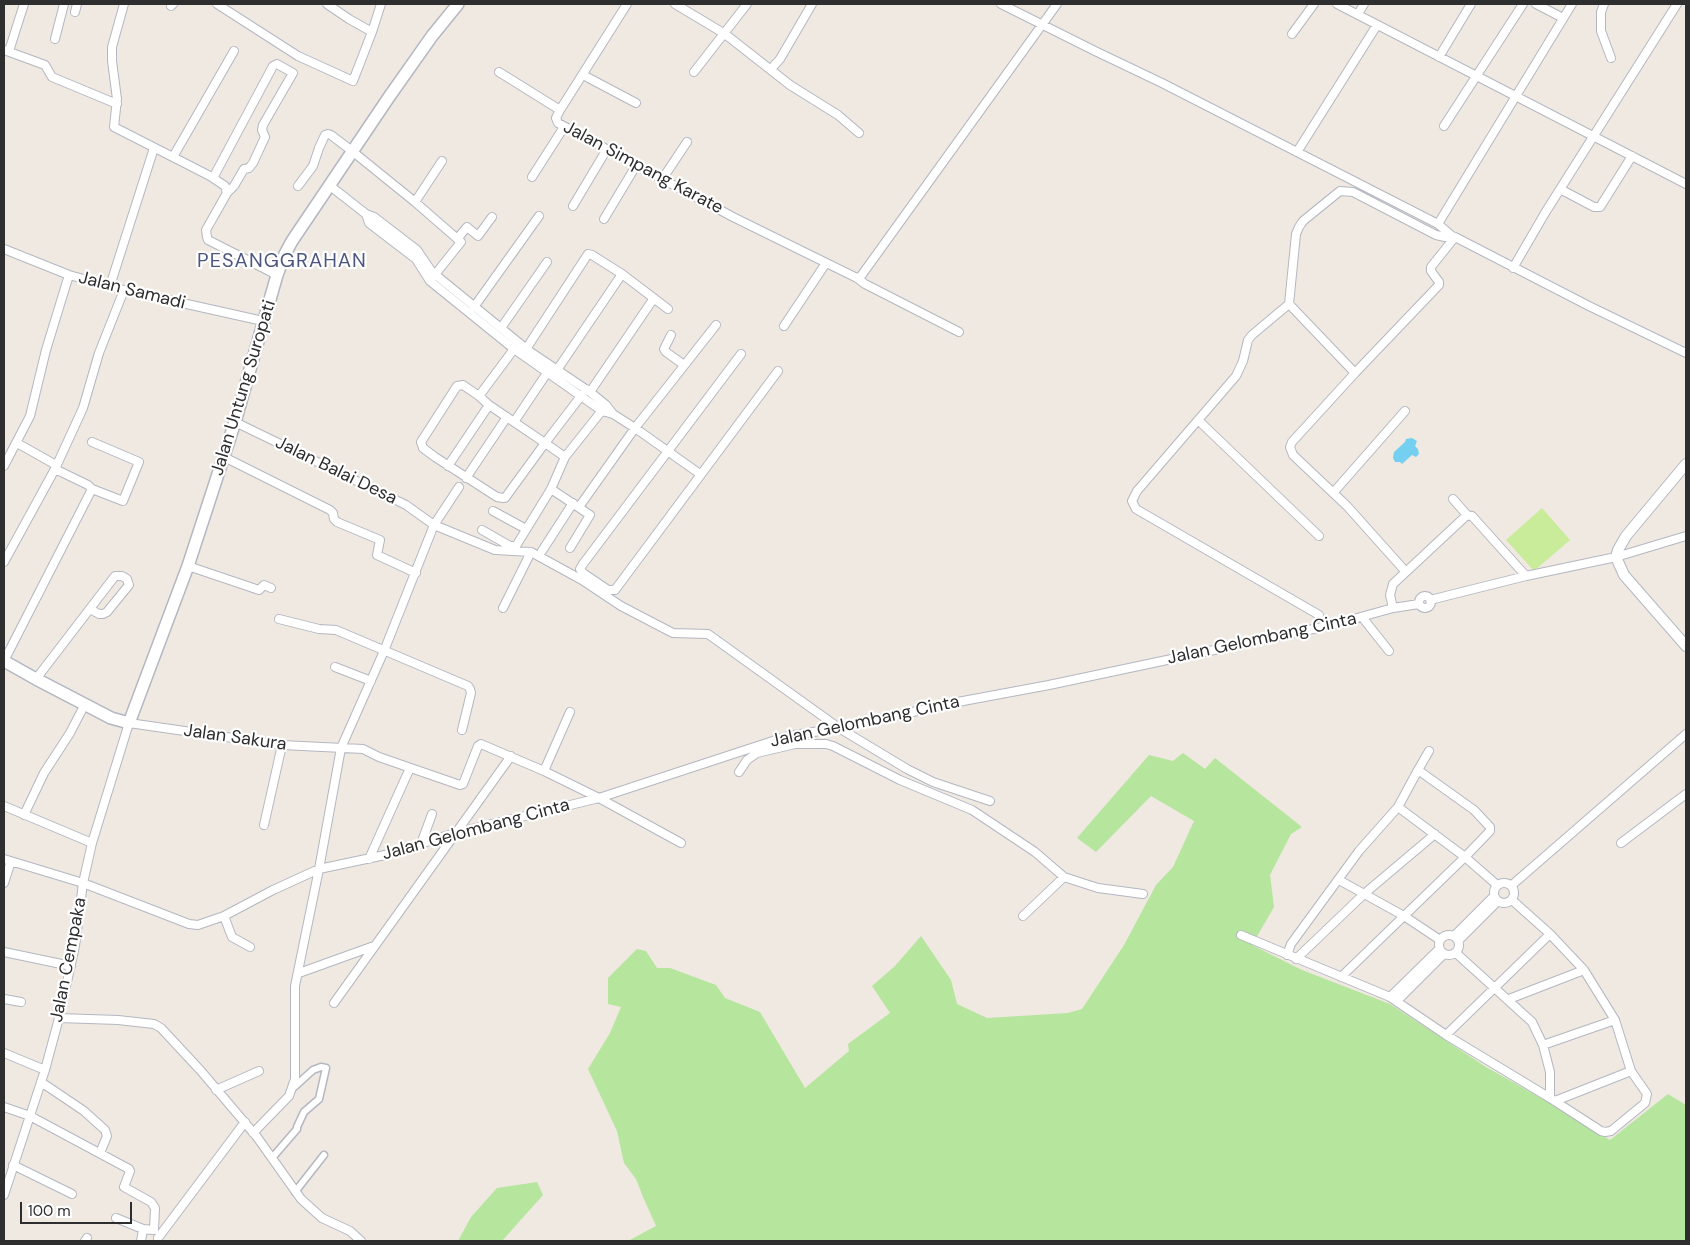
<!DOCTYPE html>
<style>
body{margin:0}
#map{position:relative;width:1690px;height:1245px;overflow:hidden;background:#efe9e1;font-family:"DM Sans",sans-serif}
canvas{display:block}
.frame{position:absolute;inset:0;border:5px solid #2e2e2e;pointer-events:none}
.scale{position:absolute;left:20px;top:1202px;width:112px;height:22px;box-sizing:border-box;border:2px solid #2e2e2e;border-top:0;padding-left:6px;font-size:15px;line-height:18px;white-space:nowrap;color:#2e2e2e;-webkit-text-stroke:4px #fff;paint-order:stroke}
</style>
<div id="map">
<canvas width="1690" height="1245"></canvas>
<div class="frame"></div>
<div class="scale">100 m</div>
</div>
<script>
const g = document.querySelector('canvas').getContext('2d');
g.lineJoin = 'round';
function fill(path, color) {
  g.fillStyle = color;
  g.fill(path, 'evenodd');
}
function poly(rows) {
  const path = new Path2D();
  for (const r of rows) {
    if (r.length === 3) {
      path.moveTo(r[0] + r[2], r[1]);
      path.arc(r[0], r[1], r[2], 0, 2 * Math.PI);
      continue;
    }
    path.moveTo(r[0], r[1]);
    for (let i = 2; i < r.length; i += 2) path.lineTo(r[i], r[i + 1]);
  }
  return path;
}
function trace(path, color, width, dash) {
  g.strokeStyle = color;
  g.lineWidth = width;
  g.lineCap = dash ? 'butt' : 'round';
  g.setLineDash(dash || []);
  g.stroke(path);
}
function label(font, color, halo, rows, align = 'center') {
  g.font = font + ' "DM Sans",sans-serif';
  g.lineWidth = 4.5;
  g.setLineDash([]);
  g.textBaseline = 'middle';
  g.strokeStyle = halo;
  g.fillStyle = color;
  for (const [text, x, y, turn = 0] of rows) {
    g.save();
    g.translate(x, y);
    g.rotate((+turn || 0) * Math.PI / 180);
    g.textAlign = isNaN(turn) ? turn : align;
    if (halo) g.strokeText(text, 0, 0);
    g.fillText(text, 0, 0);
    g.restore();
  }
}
fill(poly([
 [1183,753,1205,769,1215,758,1302,827,1291,834,1270,875,1274,907,1252,945,1302,970,1390,1004,1486,1067,1555,1106,1610,1140,1668,1094,1686,1105,1686,1241,628,1241,656,1226,643,1197,636,1179,624,1163,617,1131,588,1069,610,1033,621,1007,608,1004,608,978,637,949,646,951,657,968,670,968,716,985,725,998,760,1012,805,1088,849,1051,848,1044,890,1013,872,986,895,966,921,936,951,980,957,1004,987,1018,1068,1013,1082,1009,1124,945,1156,885,1173,867,1194,821,1151,796,1096,852,1077,838,1149,755,1173,761],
 [537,1182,543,1195,502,1241,458,1241,471,1217,497,1188]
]), '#b6e59e');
fill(poly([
 [1542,508,1570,540,1534,571,1506,540]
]), '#c9ec9a');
fill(poly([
 [1412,438,1417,441,1415,446,1418,449,1419,454,1416,457,1412,455,1402,464,1400,462,1395,462,1393,458,1394,452,1405,442,1406,439]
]), '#75cff0');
const pedestrian = poly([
 [272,1158,297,1129,297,1127,304,1112,319,1099,326,1068,321,1067,313,1070,292,1089],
 [295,1192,324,1155]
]);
const minor = poly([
 [124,4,112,47,112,61,117,99,114,127,210,176,225,186,227,193,206,230,207,237,208,240,277,275],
 [217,4,298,56,353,81,372,32,381,4],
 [327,4,349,19,372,32],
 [627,4,560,110,556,118,558,123,733,217,857,278,861,276,1057,4],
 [675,4,725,34,790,85,838,115,859,133],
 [1001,4,1095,51,1162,83,1438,224,1452,236],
 [1337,4,1686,184],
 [1536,4,1563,18],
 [1604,4,1601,12,1601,31,1611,58],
 [171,6,173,4],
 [75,12,77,4],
 [1358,14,1364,4],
 [1292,34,1314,4],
 [55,39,64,4],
 [4,50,45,65,52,77,117,104],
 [9,51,24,4],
 [1439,57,1471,4],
 [771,69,780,59,812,4],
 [499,72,560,110],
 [694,72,747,4],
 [583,75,636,103],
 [1444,126,1523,4],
 [1297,152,1377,25],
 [173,157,234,51],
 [532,177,564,127],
 [213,178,273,66,277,64,293,73,263,125,262,130,265,137,253,163,249,168,244,169,234,186,227,193],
 [663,178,687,142],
 [329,185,366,214,374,217,417,250,432,272,529,351,590,392,606,405,613,414],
 [298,186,313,166,319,148,325,135,328,134,331,135,352,151,415,202,461,242,433,277],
 [1560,189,1594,207,1600,207,1632,156],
 [415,202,442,161],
 [573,206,607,149],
 [366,214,369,223,416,259,430,281,514,349,602,411,613,414,635,428,700,474],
 [604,219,637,164],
 [1438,224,1572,4],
 [458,238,467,227,478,236,492,217],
 [4,249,69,275,124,290,263,321],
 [1513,268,1545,213,1677,4],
 [857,278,865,284,959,332],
 [110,286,154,148],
 [1289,304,1355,373],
 [474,307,539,216],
 [784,326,826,263],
 [501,328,547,262],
 [671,335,664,349,666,352,684,365],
 [526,349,588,254,592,255,622,274,668,309],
 [741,354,583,564,580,569,583,573,608,590,615,590,778,371],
 [555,373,622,274],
 [590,392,654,298],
 [479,396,514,349],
 [1198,420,1319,536],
 [235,422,406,505,434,525,384,651,341,748,319,869,295,986,295,1079,289,1096,253,1133],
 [514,422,549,370],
 [17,443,56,465],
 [224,457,330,510,333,513,334,519,337,522,380,540,377,555,416,573],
 [565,457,545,443,489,405,479,396,463,385,457,386,421,442,423,448,435,457,497,497,503,498,505,498,545,443,581,396,586,389],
 [4,466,30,416,46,350,69,275],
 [448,466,489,405],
 [466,478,507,417],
 [459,487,434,525,495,550,531,552,582,580,621,606,669,631,673,633,708,634,839,728,907,769,933,782,990,801],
 [92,489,123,501,139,462,92,442],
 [551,489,590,515,570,548],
 [1333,493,1405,411],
 [1453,499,1467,515],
 [579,507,635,428,716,325],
 [493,511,526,529],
 [482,530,510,546,516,546,551,489,565,457,604,408],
 [542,551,573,503],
 [4,562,55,469,83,408,99,353,124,290],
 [188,566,259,590,264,585,271,588],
 [1406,572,1347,506,1293,455,1290,447,1292,442,1355,373,1439,285,1439,282,1431,271,1431,267,1455,237],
 [1425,602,6],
 [1430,600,1526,576,1616,557,1686,536],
 [503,608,531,552],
 [1393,608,1390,595,1393,584,1467,515,1472,516,1526,576],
 [1319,615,1136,509,1132,501,1137,491,1236,376,1243,361,1248,340,1252,335,1289,304,1296,234,1299,227,1303,221,1340,191,1353,192,1436,235,1445,237,1452,236,1455,237,1589,306,1686,353],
 [1362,617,1389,651],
 [279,619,319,629,336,630,468,686,470,689,471,693,462,730],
 [4,661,92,489,88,485,55,469],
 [335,667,371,681],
 [36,679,115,576,122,576,127,579,129,585,107,612,103,614,99,614,90,609],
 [1418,770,1429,751],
 [544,771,570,712],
 [739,772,747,760,757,753,795,744,826,744,833,746,900,780,972,810,1035,852,1064,877,1098,888,1143,894],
 [4,806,92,843],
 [1398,807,1465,857,1497,885],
 [24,815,44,773,70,733,85,704],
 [264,825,282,745],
 [1621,843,1686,794],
 [421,844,432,814],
 [4,859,83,883,189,924,198,925,224,916,273,890,319,869,385,855,455,833,599,798,788,736,839,728,963,701,1049,685,1332,625,1393,608,1419,604],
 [369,859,410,768],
 [1339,880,1404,916,1440,940],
 [1504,893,10],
 [4,883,11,861],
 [1512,885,1686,734],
 [224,916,232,937,250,947],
 [1023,916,1064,877],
 [1449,945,10],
 [1241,935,1390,997,1446,1035,1550,1098,1601,1131,1605,1132,1611,1131,1645,1103,1647,1094,1631,1071,1615,1020,1584,970,1550,934,1512,900],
 [1454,936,1494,896],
 [1459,940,1498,901],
 [4,952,71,966],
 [1456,953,1532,1022,1543,1045,1550,1072,1550,1098],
 [1287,955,1291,944,1359,851,1398,807,1418,770,1474,810,1490,827,1490,831,1465,857,1341,977],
 [1296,959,1364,894,1435,834],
 [299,973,374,946],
 [1390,997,1439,949],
 [4,999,21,1002],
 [1509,999,1584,970],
 [1397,1001,1444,954],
 [334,1003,511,756],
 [59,1018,118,1020,154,1024,161,1028,201,1071,257,1137,301,1199,322,1218,350,1231,361,1241],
 [1446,1035,1550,934],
 [1543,1045,1615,1020],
 [4,1053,45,1070],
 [41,1082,84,1111,105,1130,107,1136,100,1153],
 [216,1090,259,1071],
 [1555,1101,1631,1071],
 [4,1107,30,1116,129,1169,130,1171,124,1187,151,1202,155,1208,154,1230,143,1229,141,1241],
 [13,1165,72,1194],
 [4,1195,45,1070,59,1018,75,946,83,883,92,843,129,723,282,745,363,749,379,757,460,785,463,784,478,746,481,744,544,771,599,798,681,843],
 [116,1218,143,1229],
 [158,1238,245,1122],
 [85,1241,87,1238]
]);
const tertiary = poly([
 [1686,464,1626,536,1618,550,1616,557,1624,575,1686,646]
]);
const secondary = poly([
 [4,661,36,679,111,718,129,723,188,566,235,422,277,275,285,254,292,241,389,97,432,36,458,4]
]);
trace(pedestrian, '#b4b7c1', 9);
trace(minor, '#b4b7c1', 10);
trace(tertiary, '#b4b7c1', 12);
trace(secondary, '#b4b7c1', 14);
trace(pedestrian, '#fff', 6);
trace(minor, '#fff', 8);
trace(tertiary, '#fff', 10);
trace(secondary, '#fff', 11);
label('18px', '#2e2e2e', '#fff', [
 ["Jalan Simpang Karate",643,168,28],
 ["Jalan Samadi",132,291,14],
 ["Jalan Untung Suropati",244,388,-73],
 ["Jalan Balai Desa",336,471,26],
 ["Jalan Gelombang Cinta",1262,639,-12],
 ["Jalan Gelombang Cinta",865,722,-12],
 ["Jalan Sakura",235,738,8],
 ["Jalan Gelombang Cinta",476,830,-15],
 ["Jalan Cempaka",69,960,-79]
]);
g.letterSpacing = '1px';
label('20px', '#4d5680', '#fff', [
 ["PESANGGRAHAN",282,262]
]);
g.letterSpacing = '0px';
</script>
